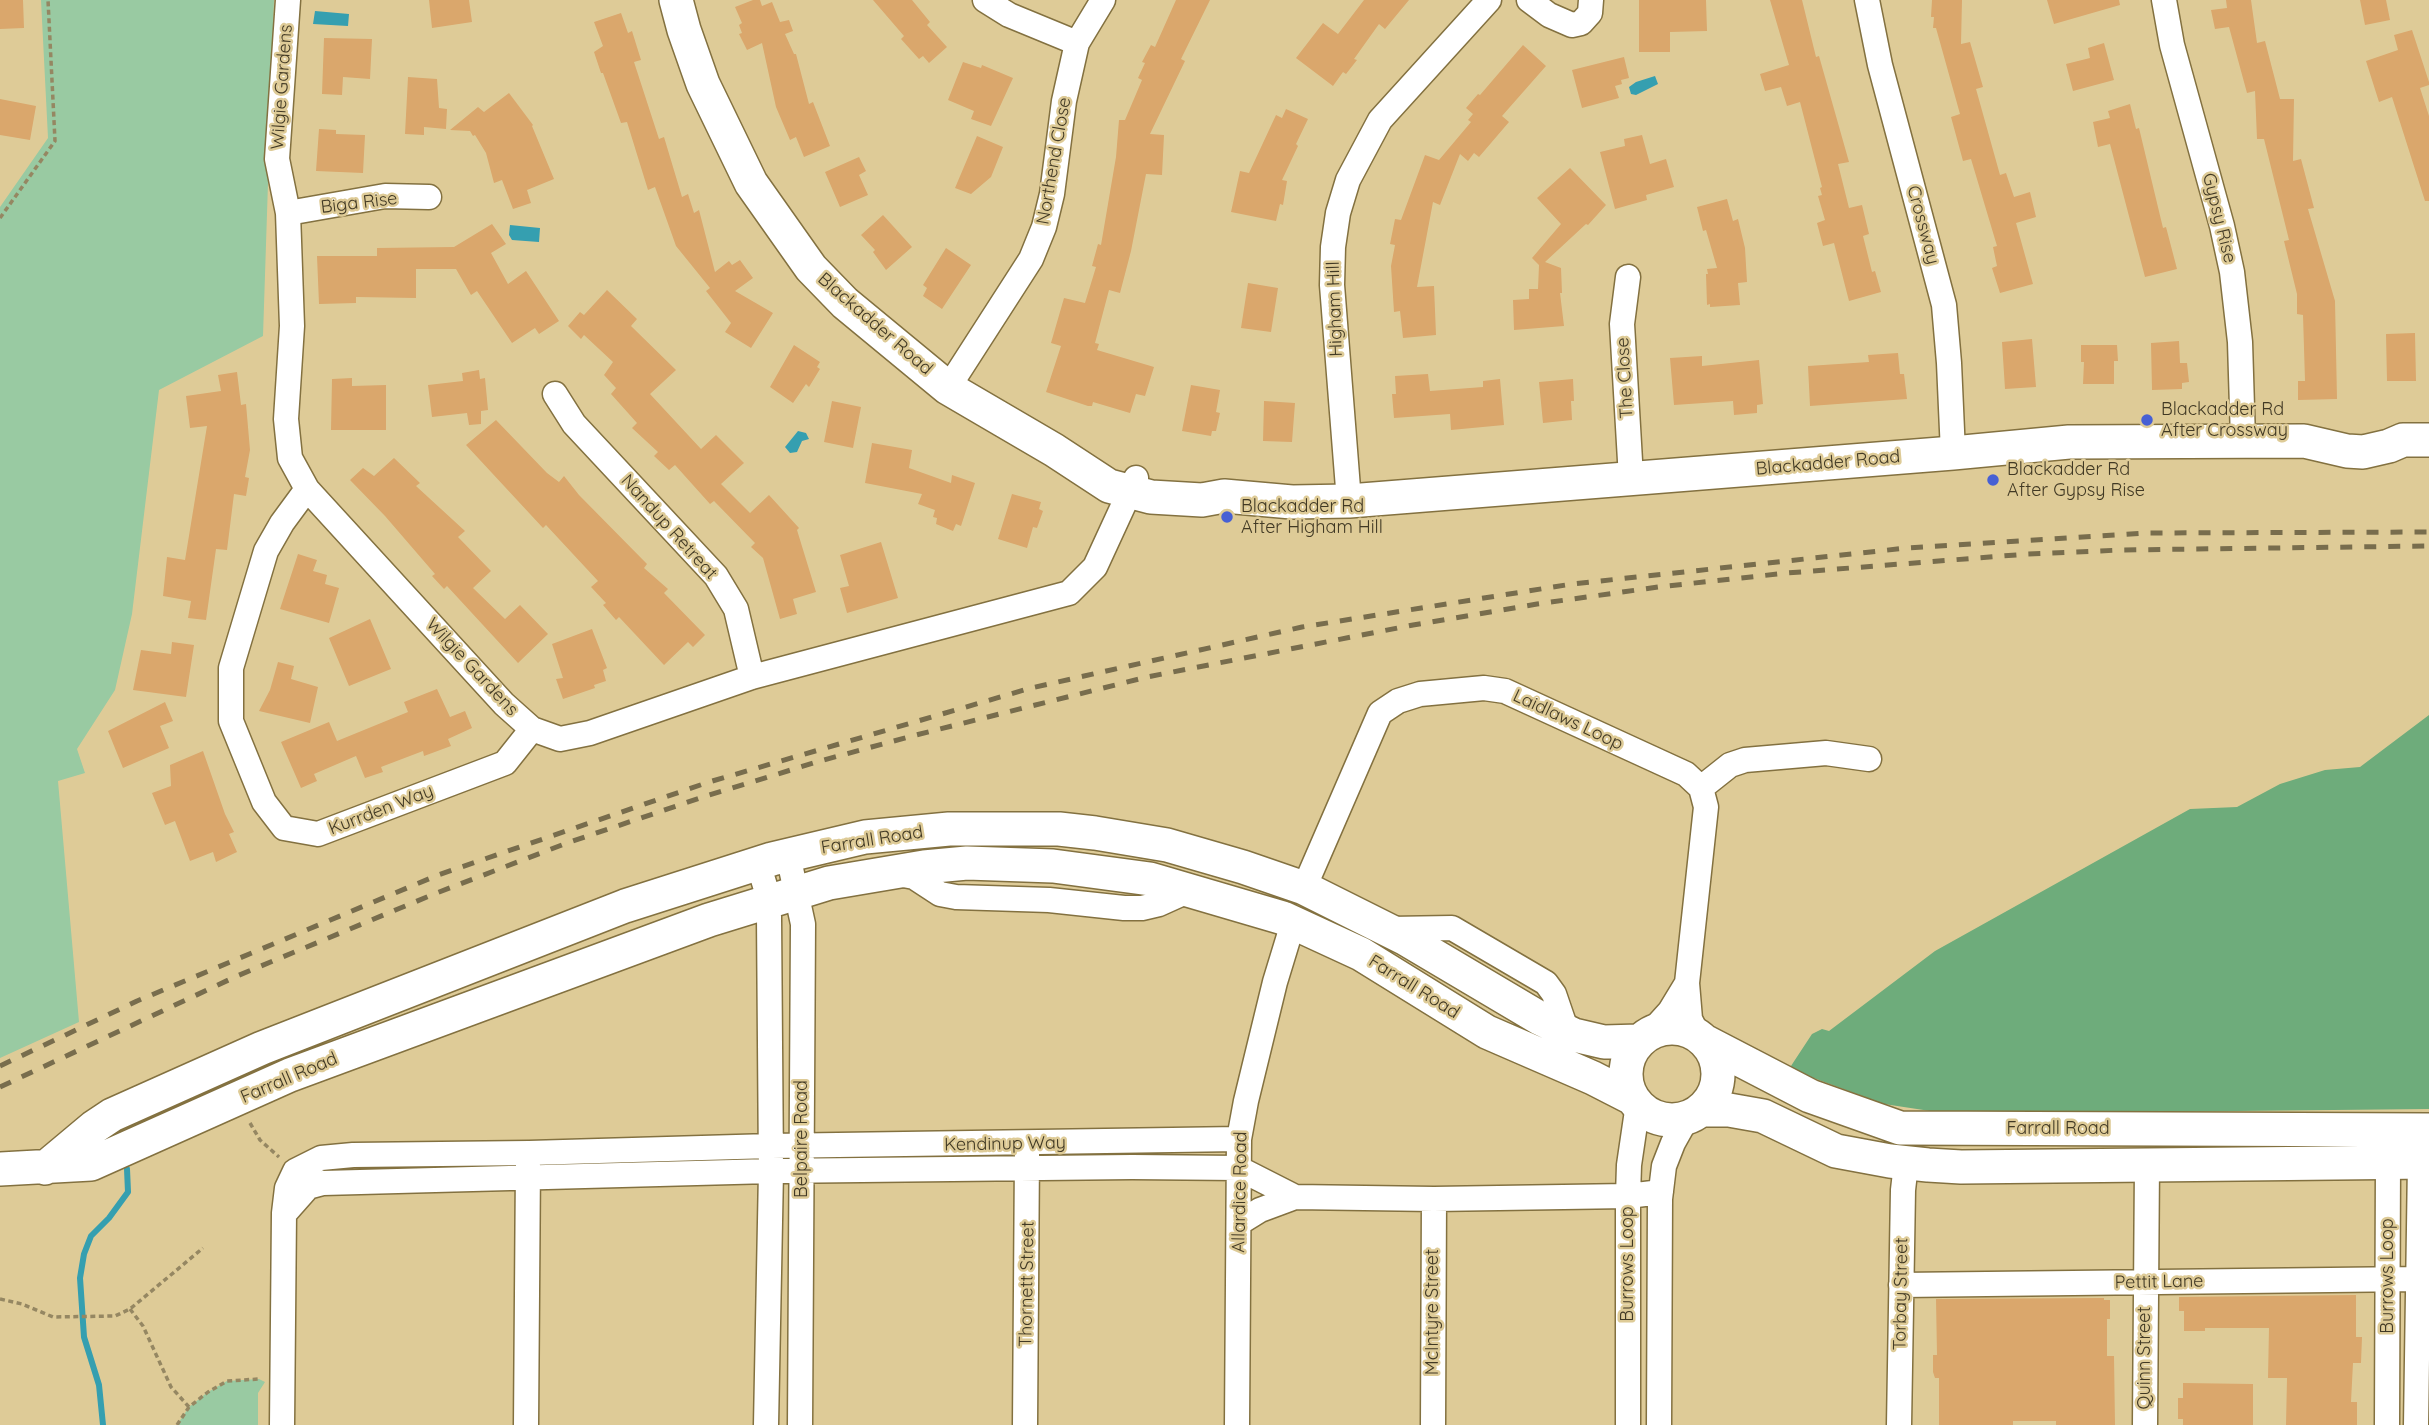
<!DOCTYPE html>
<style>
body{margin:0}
canvas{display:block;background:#decb97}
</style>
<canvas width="2429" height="1425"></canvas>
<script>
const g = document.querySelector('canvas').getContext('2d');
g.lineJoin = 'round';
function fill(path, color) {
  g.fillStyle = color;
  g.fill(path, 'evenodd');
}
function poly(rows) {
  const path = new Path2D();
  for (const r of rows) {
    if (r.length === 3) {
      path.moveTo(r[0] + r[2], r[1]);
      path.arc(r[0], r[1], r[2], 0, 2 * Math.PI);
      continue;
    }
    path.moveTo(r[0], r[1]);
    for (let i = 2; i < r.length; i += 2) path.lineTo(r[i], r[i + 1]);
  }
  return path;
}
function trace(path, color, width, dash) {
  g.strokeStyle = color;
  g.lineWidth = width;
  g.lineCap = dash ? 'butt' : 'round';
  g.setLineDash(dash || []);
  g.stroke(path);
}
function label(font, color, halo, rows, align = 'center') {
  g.font = font + ' Quicksand,sans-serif';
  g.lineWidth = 5;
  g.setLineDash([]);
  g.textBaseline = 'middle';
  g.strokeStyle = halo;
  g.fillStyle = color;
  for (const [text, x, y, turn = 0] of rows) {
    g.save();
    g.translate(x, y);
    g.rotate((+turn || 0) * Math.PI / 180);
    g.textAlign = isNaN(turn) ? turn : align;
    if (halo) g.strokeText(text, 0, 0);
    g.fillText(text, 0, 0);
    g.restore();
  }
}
fill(poly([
 [41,0,274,0,263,336,159,390,132,614,115,690,77,749,85,773,58,781,79,1022,0,1058,0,207,48,138],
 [259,1379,265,1382,258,1393,258,1425,177,1425,189,1407,208,1392,227,1381]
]), '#99caa2');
fill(poly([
 [2429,715,2429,1109,1950,1114,1884,1104,1789,1069,1812,1034,1822,1029,1829,1031,1935,951,2190,809,2237,807,2280,784,2325,770,2360,767]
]), '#6eac7b');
fill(poly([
 [315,11,349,14,348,26,313,24],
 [1655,76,1658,84,1636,95,1631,94,1629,87,1636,82],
 [510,225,540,228,539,242,512,240,509,235],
 [798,431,806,433,809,439,802,441,797,452,790,453,785,447]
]), '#359fb0');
trace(poly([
 [103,1425,99,1385,84,1337,80,1278,84,1254,91,1236,109,1218,128,1192,127,1169]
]), '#359fb0', 6);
fill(poly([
 [0,0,23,0,24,28,0,29],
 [429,0,469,0,472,22,432,28],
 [753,0,760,0,762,6,772,2,780,22,789,20,793,31,785,34,794,54,796,54,809,104,813,102,830,146,804,157,796,137,790,140,776,107,762,43,747,50,739,34,742,33,739,25,742,23,735,7],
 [873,0,912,0,930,22,927,25,947,47,929,63,923,56,919,59,901,39,904,36],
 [1176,0,1210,0,1181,59,1185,61,1150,134,1164,135,1162,175,1146,174,1131,251,1120,293,1109,290,1095,343,1099,344,1097,350,1154,367,1145,396,1136,394,1130,413,1093,402,1092,406,1088,406,1046,392,1061,346,1051,343,1064,298,1085,303,1096,267,1092,266,1098,244,1101,245,1116,157,1119,120,1125,120,1142,80,1138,78,1145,63,1142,62,1151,45,1155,47],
 [1364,0,1409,0,1385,29,1379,24,1354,59,1357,60,1346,74,1343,72,1333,86,1296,58,1323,23,1338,34],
 [1639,0,1706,0,1707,31,1670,32,1670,52,1639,52],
 [1770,0,1802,0,1816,57,1819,56,1849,162,1838,164,1849,208,1862,205,1869,234,1863,236,1872,272,1875,271,1881,292,1849,301,1834,243,1823,246,1817,223,1825,220,1818,196,1822,195,1820,188,1822,187,1800,102,1787,106,1781,87,1765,91,1760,74,1789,65],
 [1932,0,1962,0,1961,44,1970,42,1983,87,1976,89,2000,175,2006,173,2014,197,2030,192,2036,217,2016,223,2033,284,2000,293,1992,268,1997,266,1993,247,1997,246,1971,159,1963,161,1951,117,1960,114,1936,28,1933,28,1934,17,1931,17],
 [2047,0,2119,0,2120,5,2054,24],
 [2226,0,2251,0,2257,43,2265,41,2280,99,2294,99,2293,161,2301,159,2314,208,2308,209,2335,301,2337,399,2298,400,2298,381,2305,381,2303,315,2297,314,2297,294,2284,241,2289,240,2264,139,2257,139,2255,91,2247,93,2229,27,2215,29,2211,10,2227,8],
 [2360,0,2386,0,2390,20,2365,25],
 [621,13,628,33,632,31,641,60,634,62,659,139,664,137,682,197,688,194,694,213,699,210,715,272,729,261,732,265,740,260,753,278,735,291,773,313,751,348,725,332,731,323,706,291,710,288,676,246,655,187,648,190,627,122,621,123,603,73,601,73,594,52,603,46,594,22],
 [2412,30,2429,82,2429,85,2420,88,2429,116,2429,201,2425,201,2392,97,2379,102,2366,61,2398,50,2394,35],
 [324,38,372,39,370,79,343,77,342,95,322,94],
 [2104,43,2114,80,2073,91,2066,64,2090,58,2088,48],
 [1523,45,1546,66,1502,116,1509,122,1479,157,1474,153,1468,161,1460,154,1440,205,1433,202,1417,287,1434,286,1436,335,1403,338,1400,311,1394,312,1391,266,1395,245,1390,244,1395,219,1401,220,1425,155,1439,160,1471,122,1468,120,1473,114,1466,108,1478,94,1480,95],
 [1624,57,1629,78,1621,80,1622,84,1615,86,1619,98,1582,108,1572,70],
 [963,62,981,68,982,65,1013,78,991,126,971,119,974,111,948,100],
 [408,77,437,79,439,108,447,109,446,129,424,127,424,135,405,134],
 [509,93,533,125,532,126,554,179,527,190,531,203,513,209,502,180,494,183,486,153,475,135,473,136,470,131,450,130,478,107,484,112],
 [0,99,36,106,30,140,0,135],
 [2130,104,2136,129,2139,128,2163,228,2166,227,2177,269,2145,277,2110,144,2098,147,2093,122,2110,118,2108,111],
 [1286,109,1308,119,1296,144,1298,146,1282,180,1287,181,1283,205,1280,204,1276,221,1231,212,1240,171,1249,173,1276,115,1282,118],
 [319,129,336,130,336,134,365,135,363,173,316,171],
 [1642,135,1650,164,1666,159,1674,187,1646,195,1647,200,1615,209,1600,152,1625,146,1624,139],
 [977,136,1003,147,991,177,971,194,955,188],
 [859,157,866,171,859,175,868,195,840,207,825,172],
 [1570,168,1606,205,1588,225,1586,224,1545,262,1561,268,1562,293,1560,293,1564,326,1514,330,1513,300,1529,299,1529,289,1538,289,1539,265,1532,258,1561,224,1537,198],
 [1727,199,1733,221,1738,219,1745,248,1747,282,1738,283,1740,305,1710,307,1710,304,1707,305,1706,274,1708,274,1707,269,1717,268,1706,230,1703,231,1697,207],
 [883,215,912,247,886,270,873,252,875,250,861,235],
 [492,224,506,244,491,253,508,284,526,271,559,321,539,334,535,328,512,343,477,291,471,295,456,269,416,269,416,298,356,297,356,303,319,304,317,256,377,256,377,248,454,247],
 [946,248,971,265,942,309,923,296,927,288,923,285],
 [1248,283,1278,288,1271,332,1241,328],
 [607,290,637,319,631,326,676,370,650,394,701,449,716,435,744,463,721,484,750,513,769,495,799,528,797,530,816,592,793,599,797,614,780,619,763,558,751,547,755,543,714,501,710,504,675,465,669,470,654,456,658,452,632,428,637,423,611,394,616,388,604,375,613,362,584,335,581,339,568,326,580,312,584,315],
 [2415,333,2416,381,2387,381,2386,334],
 [2032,339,2036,387,2005,389,2002,342],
 [2179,341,2180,363,2187,363,2189,382,2182,383,2182,389,2152,390,2151,343],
 [794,345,820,362,817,367,820,369,809,387,806,384,793,403,770,387],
 [2081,345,2117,345,2118,361,2114,361,2114,384,2083,384,2084,362,2081,362],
 [1898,353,1900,374,1904,374,1907,399,1810,406,1808,366,1869,362,1868,355],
 [1702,356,1702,366,1759,360,1763,404,1757,405,1757,413,1734,415,1733,401,1674,405,1670,358],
 [479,370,480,379,485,378,488,410,481,411,481,424,469,425,467,413,432,417,428,385,463,381,462,373],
 [237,372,241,405,246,404,250,450,245,477,249,478,246,496,234,494,227,550,216,549,206,620,188,618,191,601,163,596,167,557,185,560,207,426,190,428,186,396,221,391,218,375],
 [1428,374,1430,391,1483,387,1483,381,1500,379,1504,425,1451,430,1450,414,1394,418,1392,394,1396,394,1395,376],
 [352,378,352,386,386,385,386,430,331,430,332,379],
 [1573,379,1574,401,1571,401,1572,420,1543,423,1539,382],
 [1191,385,1220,390,1216,412,1220,413,1216,431,1212,431,1211,436,1182,431],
 [832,401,861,407,853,448,824,442],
 [1264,401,1295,403,1292,442,1263,441],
 [496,420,547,473,559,482,564,476,579,495,647,564,644,568,668,589,664,593,705,635,693,647,688,642,664,665,619,617,616,620,603,605,606,603,591,587,598,581,546,525,543,528,466,445],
 [872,443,912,450,909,468,951,483,952,475,975,483,961,526,956,524,953,531,936,524,937,518,933,517,935,510,918,504,922,494,865,483],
 [394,458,420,483,416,486,465,531,458,537,491,571,473,588,505,619,520,605,548,634,518,663,447,586,444,589,432,576,435,574,385,516,350,480,363,468,374,476],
 [1012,494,1041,502,1039,509,1043,511,1037,528,1033,527,1027,548,998,539],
 [881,542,898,598,847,613,840,588,849,586,840,555],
 [298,554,317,560,313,571,327,575,325,584,339,588,329,623,280,609],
 [370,619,391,669,349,686,329,638],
 [592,629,607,668,603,670,606,681,594,685,595,688,563,699,556,679,563,678,552,644],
 [172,642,194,645,186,697,133,690,141,650,171,654],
 [278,662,294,666,291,679,318,687,310,723,259,711,270,690],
 [437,689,450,717,465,711,472,728,448,739,451,746,424,756,423,751,381,767,383,772,365,778,356,756,314,774,317,781,301,788,281,742,329,722,337,741,408,712,404,702],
 [165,702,173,721,160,726,169,748,123,768,108,731],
 [203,751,225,814,234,832,229,834,237,852,216,862,213,852,190,861,175,821,165,825,152,793,171,786,170,765],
 [2356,1295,2356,1337,2362,1337,2361,1363,2353,1363,2351,1402,2357,1402,2357,1425,2286,1425,2287,1378,2268,1378,2269,1328,2205,1328,2205,1331,2184,1331,2184,1311,2179,1311,2179,1297],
 [2104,1298,2104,1300,2110,1300,2110,1319,2107,1319,2107,1356,2114,1356,2115,1425,2056,1425,2056,1421,2013,1421,2013,1425,1939,1425,1939,1378,1935,1378,1933,1372,1933,1355,1937,1355,1936,1299],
 [2183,1383,2253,1384,2253,1425,2183,1425,2183,1419,2178,1419,2178,1398,2183,1398]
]), '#daa76c');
const street = poly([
 [288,0,277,159,288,213,292,326,286,419,290,458,307,489,504,704,532,729,560,739,590,733,752,677,1069,593,1095,567,1136,478],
 [985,0,1009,15,1077,43],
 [1529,0,1549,15,1572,25,1581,23,1590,13,1591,0],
 [1867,0,1880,65,1944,305,1949,363,1953,453],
 [2164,0,2172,45,2222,226,2232,272,2240,342,2243,440],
 [288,213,385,196,429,197],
 [1628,277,1622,324,1631,478],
 [948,388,1031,259,1044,227,1052,194,1064,101,1077,43,1103,0],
 [555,394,574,424,716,576,736,609,752,677],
 [307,489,282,523,266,551,231,668,231,721,264,802,284,828,318,834,505,763,532,729],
 [1349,501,1332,285,1333,247,1338,213,1348,180,1380,120,1489,0],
 [1701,788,1730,765,1745,760,1826,753,1869,759],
 [788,855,803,924,800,1425],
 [758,863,766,889,769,917,771,1171,766,1425],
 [893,873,914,877,940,894,956,897,1049,900,1124,908,1142,908,1159,904,1190,890],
 [1304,888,1380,713,1398,701,1420,694,1484,688,1505,691,1686,774,1701,788,1706,807,1687,983,1690,1019,1699,1037],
 [1390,929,1452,928,1546,983,1554,994,1567,1032],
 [1651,1032,1670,1011,1687,983],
 [2414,1147,2420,1162,2416,1425],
 [285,1213,308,1187,323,1183,771,1171,1132,1167,1238,1168,1295,1197],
 [1239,1223,1260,1210,1295,1197,1434,1199,1628,1196,1661,1192],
 [1901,1285,2416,1279],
 [282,1425,284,1213,287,1188,295,1171,321,1158,353,1155,529,1153,771,1146,1239,1139],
 [526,1425,528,1163],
 [1025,1425,1027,1153],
 [1237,1425,1239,1139,1246,1101,1275,982,1293,923],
 [1433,1425,1434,1199],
 [1628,1425,1628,1196,1629,1165,1638,1104],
 [1659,1425,1660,1199,1664,1166,1673,1143,1687,1118],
 [1899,1425,1903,1190,1906,1164],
 [2145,1425,2147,1164],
 [2387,1425,2388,1162,2394,1147]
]);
const secondary = poly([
 [676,0,684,30,703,84,751,183,811,268,845,303,948,388,1054,450,1109,486,1151,497,1202,500,1224,496,1292,502,1349,501,1953,453,2069,442,2304,441,2347,451,2363,452,2389,446,2403,440,2429,440],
 [1672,1074,46],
 [1706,1042,1810,1096,1900,1128,2429,1130],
 [1701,1110,1729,1110,1763,1116,1836,1151,1890,1161,1928,1165,1961,1167,2429,1162],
 [45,1168,94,1127,112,1115,262,1048,625,906,772,859,865,837,949,829,1059,829,1095,833,1167,845,1243,867,1304,888,1406,939,1541,1019,1574,1035,1604,1042,1639,1041],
 [0,1169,91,1164,290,1075,709,920,829,883,924,867,967,863,1053,866,1150,879,1283,918,1361,954,1487,1032,1593,1078,1632,1098]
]);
trace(street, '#837140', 27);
trace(secondary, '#837140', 36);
trace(poly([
 [0,218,55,141,48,0],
 [250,1123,260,1140,279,1157],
 [0,1299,22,1304,53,1317,115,1316,130,1309,203,1248],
 [130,1309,143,1326,171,1387,189,1407],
 [177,1425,189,1407,208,1392,227,1381,259,1379]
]), '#958762', 3.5, [5, 3.5]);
trace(street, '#fff', 24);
trace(secondary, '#fff', 33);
trace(poly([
 [0,1066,137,1001,438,875,709,782,1031,688,1302,627,1572,584,1907,548,2146,533,2429,532],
 [0,1087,237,976,434,894,567,843,706,796,820,761,916,735,1147,677,1413,625,1537,604,1658,587,1787,573,2028,554,2121,550,2429,546]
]), '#786d4d', 5, [12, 12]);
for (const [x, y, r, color] of [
 [2147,420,7,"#4760d4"],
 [1993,480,7,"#4760d4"],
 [1227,517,7,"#4760d4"]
]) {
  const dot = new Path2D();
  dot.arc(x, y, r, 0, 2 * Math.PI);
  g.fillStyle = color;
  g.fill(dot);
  trace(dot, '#decb97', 2.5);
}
label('18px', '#413924', '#decb97', [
 ["Wilgie Gardens",282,87,-86],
 ["Northend Close",1054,161,-80],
 ["Biga Rise",359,203,-7],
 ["Gypsy Rise",2219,218,76],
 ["Crossway",1923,225,75],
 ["Higham Hill",1335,309,-92],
 ["Blackadder Road",875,324,41],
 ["The Close",1625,378,-93],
 ["Blackadder Road",1828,463,-5],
 ["Nandup Retreat",669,527,48],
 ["Wilgie Gardens",472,667,47],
 ["Laidlaws Loop",1568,720,25],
 ["Kurrden Way",381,810,-21],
 ["Farrall Road",872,840,-9],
 ["Farrall Road",1414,987,32],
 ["Farrall Road",289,1078,-23],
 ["Farrall Road",2058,1129],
 ["Belpaire Road",802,1139,-90],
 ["Kendinup Way",1005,1144,-1],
 ["Allardice Road",1240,1192,-89],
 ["Burrows Loop",1628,1264,-90],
 ["Burrows Loop",2388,1276,-90],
 ["Pettit Lane",2159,1282,-1],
 ["Thornett Street",1027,1284,-89],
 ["Torbay Street",1901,1294,-89],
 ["McIntyre Street",1433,1312,-90],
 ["Quinn Street",2145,1358,-90]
]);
label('18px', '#413924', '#decb97', [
 ["Blackadder Rd",2161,410],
 ["After Crossway",2161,431],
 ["Blackadder Rd",2007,470],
 ["After Gypsy Rise",2007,491],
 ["Blackadder Rd",1241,507],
 ["After Higham Hill",1241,528]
], 'left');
</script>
